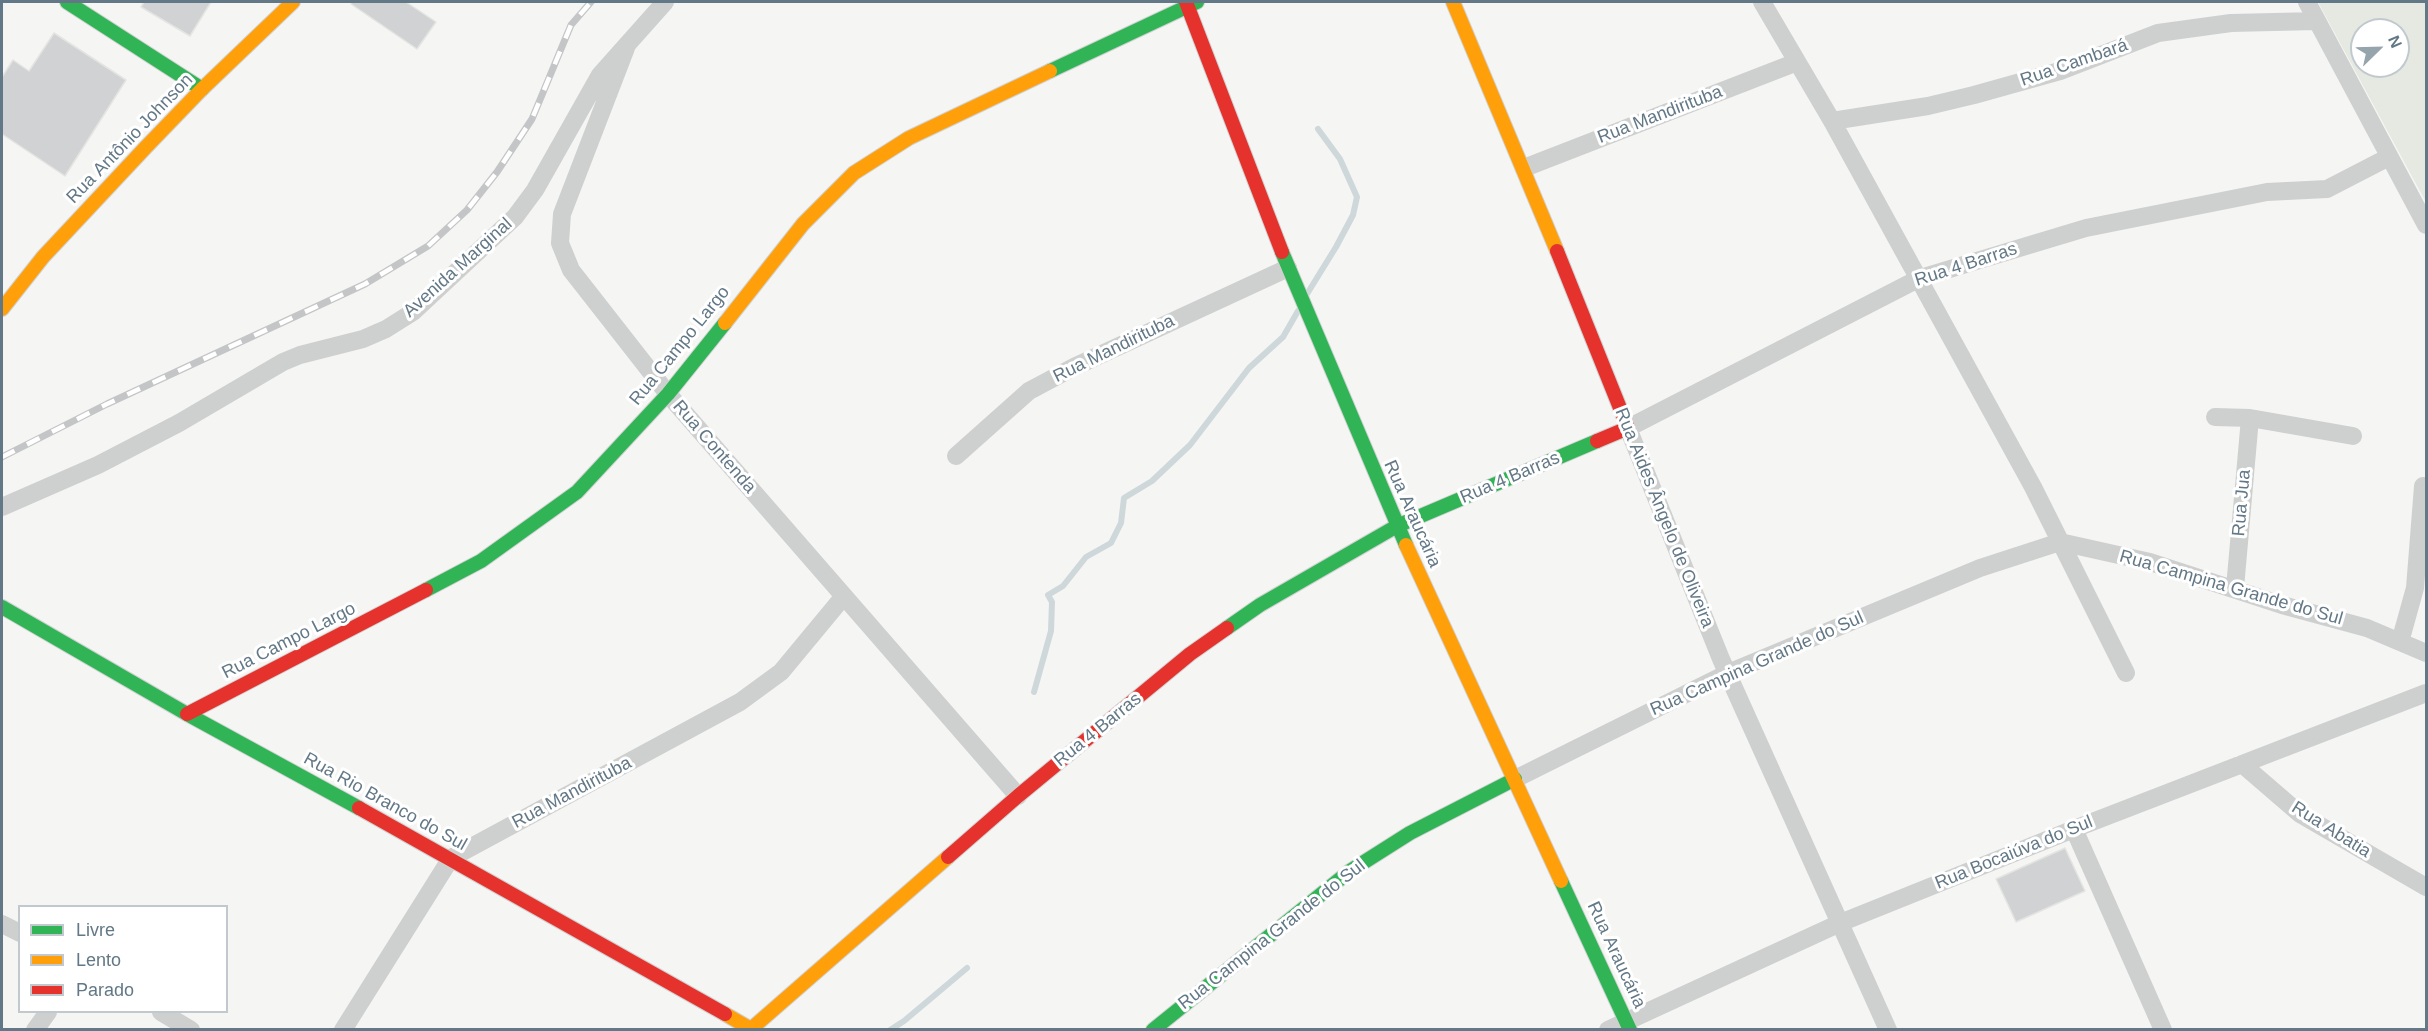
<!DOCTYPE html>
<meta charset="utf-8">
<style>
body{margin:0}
#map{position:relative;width:2428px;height:1031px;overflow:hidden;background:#f5f5f3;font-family:Arial,sans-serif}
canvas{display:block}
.frame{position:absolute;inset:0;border:3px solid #637886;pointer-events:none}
.legend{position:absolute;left:18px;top:905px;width:210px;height:108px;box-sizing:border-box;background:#fff;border:2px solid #c1c9cf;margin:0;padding:8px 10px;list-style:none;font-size:18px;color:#637886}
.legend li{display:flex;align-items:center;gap:12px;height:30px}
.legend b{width:30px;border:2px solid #c1c9cf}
.north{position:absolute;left:2350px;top:18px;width:60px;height:60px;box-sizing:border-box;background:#fff;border:2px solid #c1c9cf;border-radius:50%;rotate:67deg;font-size:16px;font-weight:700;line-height:24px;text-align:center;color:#637886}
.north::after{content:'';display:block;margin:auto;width:21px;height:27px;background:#96a4ac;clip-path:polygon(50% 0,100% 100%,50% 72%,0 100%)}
</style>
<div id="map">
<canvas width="2428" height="1031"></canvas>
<div class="frame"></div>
<ul class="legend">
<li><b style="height:8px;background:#30b455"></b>Livre</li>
<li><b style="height:8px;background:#ff9f0a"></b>Lento</li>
<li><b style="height:8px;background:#e5322d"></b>Parado</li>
</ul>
<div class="north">N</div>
</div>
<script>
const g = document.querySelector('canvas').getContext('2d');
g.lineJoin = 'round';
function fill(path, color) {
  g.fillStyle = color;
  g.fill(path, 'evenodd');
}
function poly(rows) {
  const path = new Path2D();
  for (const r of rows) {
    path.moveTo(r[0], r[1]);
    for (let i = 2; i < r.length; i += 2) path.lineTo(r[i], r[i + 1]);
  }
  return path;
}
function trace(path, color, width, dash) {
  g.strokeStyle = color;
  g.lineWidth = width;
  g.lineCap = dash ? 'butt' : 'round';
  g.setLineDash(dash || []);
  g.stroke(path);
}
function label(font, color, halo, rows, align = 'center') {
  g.font = font + ' Arial,sans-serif';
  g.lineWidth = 6;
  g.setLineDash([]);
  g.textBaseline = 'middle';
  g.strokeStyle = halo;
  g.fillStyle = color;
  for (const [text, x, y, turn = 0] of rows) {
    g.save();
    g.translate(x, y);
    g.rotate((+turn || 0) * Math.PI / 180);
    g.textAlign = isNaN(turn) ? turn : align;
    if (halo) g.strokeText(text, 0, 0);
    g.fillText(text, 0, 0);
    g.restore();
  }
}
fill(poly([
 [2318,2,2426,2,2426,202,2414,180],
 [2362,30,2398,30,2398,66,2362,66]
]), '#e5e9e1');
trace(poly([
 [1307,294,1336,247,1353,215,1357,197,1340,159,1318,129],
 [1034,692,1051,631,1052,602,1048,595,1063,586,1086,557,1111,543,1121,523,1124,498,1152,481,1190,445,1249,368,1283,337,1298,311],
 [890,1030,904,1021,967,968]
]), '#ced8da', 6);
const building = poly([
 [144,2,211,2,190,36,141,7,144,2],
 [352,2,406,2,436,22,417,49,351,4,352,2],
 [54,33,126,80,65,176,2,134,2,77,13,60,29,71,54,33],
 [2065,848,2085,891,2016,922,1996,879,2065,848]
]);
fill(building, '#d1d2d3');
trace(building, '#e4e4e3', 1.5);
const fast = poly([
 [67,2,202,89],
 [1050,71,1197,2],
 [1282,252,1406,545],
 [426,590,481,561,577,492,668,394,725,323],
 [2,607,187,714,359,808],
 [1227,628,1260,605,1397,526,1597,441],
 [1561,881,1630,1030],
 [1153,1030,1350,871,1410,833,1515,779]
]);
const slow = poly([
 [1453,2,1557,251],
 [2,309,43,257,146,147,202,89,293,2],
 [725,323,803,224,854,173,909,138,1050,71],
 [1406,545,1561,881],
 [725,1014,751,1029,948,857]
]);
const jam = poly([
 [1186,2,1282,252],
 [1557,251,1628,428,1597,441],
 [187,714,426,590],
 [359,808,725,1014],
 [948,857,1018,796,1190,654,1227,628]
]);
trace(fast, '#d0d2d3', 16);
trace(slow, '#d0d2d3', 16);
trace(jam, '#d0d2d3', 16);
trace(poly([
 [1762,2,1832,121,2033,487,2126,673],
 [2307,2,2426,225],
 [626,48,562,214,560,243,571,270,668,394,1018,796],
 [1832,121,1928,106,1974,95,2060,71,2158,33,2231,23,2317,21],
 [1524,168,1797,62],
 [2215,417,2250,418,2353,436],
 [956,456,1029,391,1074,367,1288,268],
 [2,507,98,465,179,423,283,362,300,355,363,339,386,329,413,312,515,217,535,190,600,75,665,2],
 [2235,588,2250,418],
 [2400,642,2415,588,2423,486],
 [2242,764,2300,814,2426,887],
 [1515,779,1728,673,1980,568,2060,542,2150,562,2282,605,2367,628,2426,653],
 [2074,829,2163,1030],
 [2,924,20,933],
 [161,1012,191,1030],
 [35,1030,48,1012],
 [343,1030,451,858,740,702,781,672,844,596],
 [1608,1030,1840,923,2074,829,2426,693],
 [1888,1030,1721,659,1628,428,1920,278,2086,228,2267,192,2327,189,2389,157]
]), '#ced0d0', 18);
trace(fast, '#30b455', 14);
trace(slow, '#ff9f0a', 14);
trace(jam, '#e5322d', 14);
const rail = poly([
 [2,457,107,404,365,284,428,246,467,210,497,172,532,119,571,25,591,2]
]);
trace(rail, '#c4c5c6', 7);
trace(rail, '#fff', 4.5, [14]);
label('18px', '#637886', '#fff', [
 ["Rua Cambará",2074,63,-19],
 ["Rua Mandirituba",1660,115,-21],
 ["Rua Antônio Johnson",130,139,-46],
 ["Rua 4 Barras",1966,265,-18],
 ["Avenida Marginal",458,268,-42],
 ["Rua Campo Largo",680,346,-51],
 ["Rua Mandirituba",1114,349,-26],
 ["Rua Contenda",714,447,49],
 ["Rua 4 Barras",1510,478,-23],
 ["Rua Jua",2242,503,-85],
 ["Rua Araucária",1412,514,66],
 ["Rua Aides Ângelo de Oliveira",1664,518,68],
 ["Rua Campina Grande do Sul",2231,588,16],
 ["Rua Campo Largo",289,641,-27],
 ["Rua Campina Grande do Sul",1757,664,-24],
 ["Rua 4 Barras",1098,730,-39],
 ["Rua Mandirituba",572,793,-28],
 ["Rua Rio Branco do Sul",385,802,29],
 ["Rua Abatia",2331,830,32],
 ["Rua Bocaiúva do Sul",2014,853,-22],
 ["Rua Campina Grande do Sul",1272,935,-38],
 ["Rua Araucária",1616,955,65]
]);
</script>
